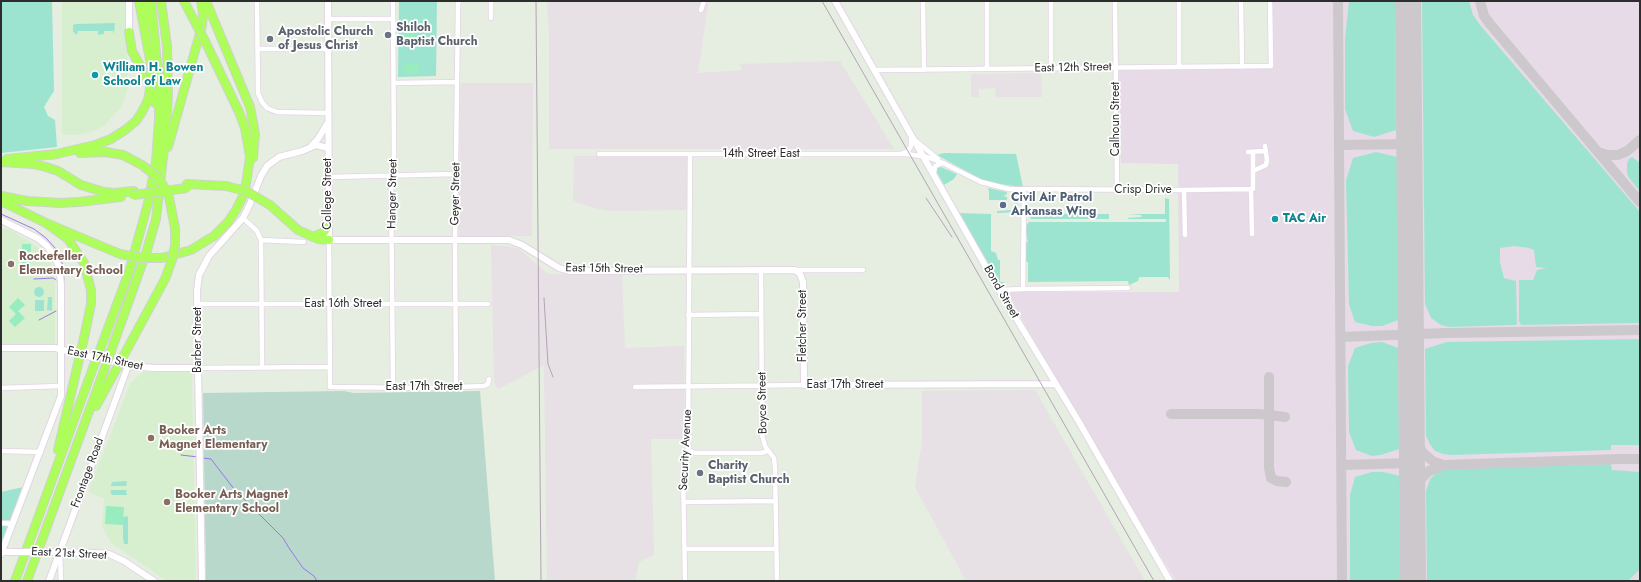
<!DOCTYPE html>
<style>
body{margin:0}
#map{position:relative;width:1641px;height:582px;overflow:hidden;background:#e5eee0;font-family:Jost,sans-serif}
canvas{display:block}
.frame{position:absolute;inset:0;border:2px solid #2d2d2d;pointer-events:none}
</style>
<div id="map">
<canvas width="1641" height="582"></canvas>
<div class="frame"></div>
</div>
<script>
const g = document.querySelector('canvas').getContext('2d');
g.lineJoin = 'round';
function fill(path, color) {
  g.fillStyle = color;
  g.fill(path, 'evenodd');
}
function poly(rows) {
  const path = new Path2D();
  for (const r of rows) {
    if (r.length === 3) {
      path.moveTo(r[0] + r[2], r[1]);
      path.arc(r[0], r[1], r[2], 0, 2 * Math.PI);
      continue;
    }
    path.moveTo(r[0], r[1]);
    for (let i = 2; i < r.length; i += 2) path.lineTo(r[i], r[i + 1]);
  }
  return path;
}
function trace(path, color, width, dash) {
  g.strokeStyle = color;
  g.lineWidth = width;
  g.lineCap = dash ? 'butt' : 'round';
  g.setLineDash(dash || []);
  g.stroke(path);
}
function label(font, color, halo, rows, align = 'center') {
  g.font = font + ' Jost,sans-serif';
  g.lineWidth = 3.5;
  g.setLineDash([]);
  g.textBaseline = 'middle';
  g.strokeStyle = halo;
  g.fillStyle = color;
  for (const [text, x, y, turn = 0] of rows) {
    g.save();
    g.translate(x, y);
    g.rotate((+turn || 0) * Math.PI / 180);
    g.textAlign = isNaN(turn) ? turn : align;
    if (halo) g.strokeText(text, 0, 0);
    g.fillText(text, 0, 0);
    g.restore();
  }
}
fill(poly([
 [547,1,707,1,708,5,698,73,742,70,740,64,840,61,894,149,549,149,549,35],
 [1041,73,1042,97,996,97,995,88,979,89,979,97,971,97,971,74],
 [460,83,533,83,532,236,459,236],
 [574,156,687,156,687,210,611,211,595,208,578,203,573,200],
 [491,245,518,248,548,274,622,275,625,348,684,346,685,439,651,439,654,555,639,562,635,581,547,581,544,365,498,389,494,382],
 [1035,390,1145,581,966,581,915,487,922,442,922,391]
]), '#e7e0e4');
fill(poly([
 [62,1,126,1,128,87,125,97,121,107,104,126,91,132,77,135,66,135,62,133],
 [1,228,9,229,44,251,52,266,55,284,55,345,1,344],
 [142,372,192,372,196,581,167,581,111,543,102,527,104,498,88,492,130,384]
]), '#d8efcf');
fill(poly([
 [1271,1,1640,1,1640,581,1176,581,1059,385,1007,292,1179,292,1178,164,1121,163,1119,69,1273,69]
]), '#e6dbe7');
fill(poly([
 [1,1,52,1,54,91,44,107,48,116,55,120,57,147,1,153],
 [399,1,437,1,436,76,398,77],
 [1349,1,1395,1,1396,130,1374,137,1353,131,1345,109,1345,39],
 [1422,1,1469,1,1473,15,1480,25,1640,212,1640,323,1521,325,1519,321,1519,280,1533,280,1537,270,1546,268,1536,267,1534,250,1529,248,1514,246,1500,248,1500,262,1504,278,1516,281,1517,324,1515,325,1449,327,1441,325,1431,318,1425,304],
 [115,23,114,34,113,31,104,31,104,34,98,35,98,31,78,31,77,35,73,32,73,25,75,24],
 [1376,152,1397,157,1398,320,1382,326,1372,326,1355,322,1349,304,1346,180,1353,158],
 [944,153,1016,154,1023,187,990,183,978,178,937,155],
 [1632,157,1640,163,1640,191,1629,178,1627,173,1627,163,1629,159],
 [941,167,957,174,954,179,944,185,937,173,937,168],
 [988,188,1007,192,1006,195,1003,196,1007,197,1007,200,989,200,989,190,988,190],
 [1014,198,1017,198,1018,212,997,213,997,211,1014,210],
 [1165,198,1169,199,1170,280,1168,277,1139,277,1138,281,1129,285,1128,281,1028,282,1028,262,1025,262,1025,242,1028,242,1025,227,1029,222,1166,222,1166,219,1128,219,1128,218,1142,217,1141,215,1128,214,1165,214],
 [958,213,991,214,991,251,996,253,998,260,1000,260,1000,282,1006,282,999,285],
 [1028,214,1109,214,1109,219,1031,219],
 [39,292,5],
 [48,297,52,297,52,311,47,310],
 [35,300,44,300,44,311,35,311],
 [1640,339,1640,445,1611,445,1611,450,1452,455,1443,454,1435,451,1430,444,1426,436,1425,349,1447,342],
 [1382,342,1398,348,1399,449,1381,455,1372,456,1356,450,1349,432,1348,366,1355,348,1371,343],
 [1611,464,1612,470,1640,472,1640,569,1628,581,1427,581,1426,491,1430,479,1437,472,1447,469],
 [1372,472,1383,472,1400,476,1400,581,1350,581,1350,495,1355,477],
 [126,481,127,483,126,486,111,486,112,482],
 [23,487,11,520,1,520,1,492],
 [112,490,126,490,127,495,112,495,110,491],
 [127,516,128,517,128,544,124,544,123,538,123,517],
 [2,524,8,526,8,529,2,543,1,543]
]), '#9de4d0');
fill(poly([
 [344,391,354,393,480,391,495,581,206,581,203,393]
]), '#b7d8ca');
fill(poly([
 [403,20,414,20,415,40,404,40],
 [404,63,419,63,419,74,403,74],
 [22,244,31,244,31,271,22,271],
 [18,298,25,305,18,311,25,318,15,327,9,321,16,314,9,307],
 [106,506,124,507,123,525,105,524]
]), '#99ebc0');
trace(poly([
 [1,214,34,229,46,238,56,249,62,263,64,280],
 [34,279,53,278,56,280],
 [39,320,56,311],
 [181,455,198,457],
 [203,458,211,459,234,489,283,538,289,548,303,568,314,576,317,581]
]), '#9c74ee', 1);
trace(poly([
 [1338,1,1342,581],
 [1480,1,1484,16,1490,24,1640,202],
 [1339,145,1410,144],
 [1598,152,1607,155,1618,155,1627,151,1640,140],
 [1341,337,1447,333,1640,330],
 [1269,377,1269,415,1285,417],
 [1171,414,1259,414,1269,415,1269,468,1271,478,1277,481,1286,482],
 [1412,434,1423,453,1434,462,1444,465],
 [1341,465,1412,463],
 [1413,497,1421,479,1429,471,1444,465,1619,459,1640,459]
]), '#cdc8cc', 10);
trace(poly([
 [1408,1,1413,581]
]), '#cdc8cc', 26);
const street = poly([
 [257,1,258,93,262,102,267,108,277,112,328,113],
 [393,1,394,169,394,176,391,183,393,387],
 [491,1,491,18],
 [923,1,924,70],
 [987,1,987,69],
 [1051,1,1051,68],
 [1115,1,1117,190],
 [1179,1,1179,67],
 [1241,1,1242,67],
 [701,10,704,1],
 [328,19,393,19],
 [258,49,328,49],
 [874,70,1271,66,1270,1],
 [394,83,457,82],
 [916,141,938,159],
 [1248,152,1265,151],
 [903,153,908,151,911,146,911,137],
 [599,154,907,154,927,157,943,163,981,182,1009,189,1184,190,1185,235],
 [1253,171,1266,165,1267,160,1265,146],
 [934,173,935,166,943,163],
 [328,177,456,174],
 [1251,189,1252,234],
 [1024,190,1023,289,1128,288],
 [1184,190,1253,189,1253,153],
 [243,218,257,231,261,240,262,368],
 [261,240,304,242],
 [329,240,330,387,426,388,484,386,488,384,489,379],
 [761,270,762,435,765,446,774,458,775,468,777,581],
 [795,270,863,270],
 [999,290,1023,289],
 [198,304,488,304],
 [688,315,761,314],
 [198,368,330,367],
 [456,387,455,240,458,4,459,1],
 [635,387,804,385],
 [1,388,61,386],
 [688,450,695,453,761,453,768,451],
 [1,451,41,452],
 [684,502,776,501],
 [1,523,13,524],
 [685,549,776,549],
 [60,554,61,581],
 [685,581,683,472,684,459,688,450,690,154]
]);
const secondary = poly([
 [129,1,129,32],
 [328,1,329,240,509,240,522,245,559,268,569,271,795,270,800,274,803,282,804,385,1055,384],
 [835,1,999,290,1079,422,1170,581],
 [312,145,318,139,327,124],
 [1,220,39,239,47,246,54,256,59,267,61,284,61,396,1,554],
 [1,348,55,348,128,366,155,368,198,368],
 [1,552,16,552],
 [46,552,96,553,109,554,124,561,154,581],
 [49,581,128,366],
 [202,581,198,368,197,291,199,275,209,256,243,218,250,204,261,176,267,166,279,157,302,151,316,145,328,148]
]);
const highway = poly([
 [139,1,151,65],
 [145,1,148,24],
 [184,1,197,26],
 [206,1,250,107,255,134,253,158],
 [129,32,132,51,150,84,155,103],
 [168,147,202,26,203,13,201,1],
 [80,153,106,152,123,155],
 [52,155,95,145,111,139,125,130,136,121,142,112,148,100,150,89],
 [7,159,57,154],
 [1,162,33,164,46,167,58,171,81,185,104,192,115,193,134,191],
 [187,184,226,186],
 [1,196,27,201,60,203,79,202,121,197],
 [1,201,46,223,120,254],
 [270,205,298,230,318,239,329,240],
 [46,223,68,239,84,263,91,290,91,304,84,338],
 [313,237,324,232,328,226],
 [162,258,191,250,214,236,228,222,236,210,244,194,246,184,250,157,245,128,239,112,205,41],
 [101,347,129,272,148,203,156,162,159,120,159,84,151,1],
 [111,351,147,250,156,219,165,140,168,96,167,46,161,1],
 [124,355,165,279],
 [96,406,112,377],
 [58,450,77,368],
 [15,581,93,368],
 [27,581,103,373]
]);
trace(street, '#e3d5e5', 6);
trace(secondary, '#e3d5e5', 8);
trace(highway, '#d1d1d1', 10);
trace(street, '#fff', 4.5);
trace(secondary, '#fff', 6);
trace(highway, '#adfd5b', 8);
trace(poly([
 [536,1,541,581],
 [822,1,1154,581],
 [926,198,952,237],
 [544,298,548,364,553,377]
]), '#b5a2b7', 1);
const secondaryBridge = poly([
 [16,552,46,552]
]);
const highwayBridge = poly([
 [197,26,205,41],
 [150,89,151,65],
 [123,155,142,165,157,177,163,185,169,197,175,228,175,245,172,260,165,279],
 [226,186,246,191,270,205],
 [133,195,187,188],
 [120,254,142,258,162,258],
 [77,368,84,338],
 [93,368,101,347],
 [103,373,111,351],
 [112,377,124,355]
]);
trace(secondaryBridge, '#e3d5e5', 8, []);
trace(highwayBridge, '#d1d1d1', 10, []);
trace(secondaryBridge, '#fff', 6);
trace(highwayBridge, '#adfd5b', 8);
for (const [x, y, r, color] of [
 [388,35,4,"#6b7280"],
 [270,39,4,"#6b7280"],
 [95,75,4,"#0f9aa8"],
 [1003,205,4,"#5c6f8a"],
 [1275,219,4,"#0f9aa8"],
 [11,264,4,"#8d6e63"],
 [151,438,4,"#8d6e63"],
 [700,473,4,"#6b7280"],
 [167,502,4,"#8d6e63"]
]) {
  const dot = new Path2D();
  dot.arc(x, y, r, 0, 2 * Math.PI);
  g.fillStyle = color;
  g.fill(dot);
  trace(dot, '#fff', 1.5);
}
label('bold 12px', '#5b616d', '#fff', [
 ["Shiloh",396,28],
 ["Baptist Church",396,42],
 ["Apostolic Church",278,32],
 ["of Jesus Christ",278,46],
 ["Charity",708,466],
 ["Baptist Church",708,480]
], 'left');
label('bold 12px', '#0d838f', '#fff', [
 ["William H. Bowen",103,68],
 ["School of Law",103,82],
 ["TAC Air",1283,219]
], 'left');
label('12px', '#2d2d2d', '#fff', [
 ["East 12th Street",1073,68,-1],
 ["Calhoun Street",1116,119,-90],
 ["14th Street East",761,154],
 ["Crisp Drive",1143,190],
 ["College Street",328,194,-90],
 ["Hanger Street",393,194,-89],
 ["Geyer Street",456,194,-89],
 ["East 15th Street",604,269,1],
 ["Bond Street",1001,292,60],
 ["East 16th Street",343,304],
 ["Fletcher Street",803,326,-90],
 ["Barber Street",198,340,-90],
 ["East 17th Street",105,359,12],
 ["East 17th Street",845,385],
 ["East 17th Street",424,387],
 ["Boyce Street",763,403,-91],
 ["Security Avenue",686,450,-87],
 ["Frontage Road",88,473,-70],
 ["East 21st Street",69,554,3]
]);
label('bold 12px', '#4e5e75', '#fff', [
 ["Civil Air Patrol",1011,198],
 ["Arkansas Wing",1011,212]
], 'left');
label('bold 12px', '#785e54', '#fff', [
 ["Rockefeller",19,257],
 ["Elementary School",19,271],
 ["Booker Arts",159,431],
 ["Magnet Elementary",159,445],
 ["Booker Arts Magnet",175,495],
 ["Elementary School",175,509]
], 'left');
</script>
